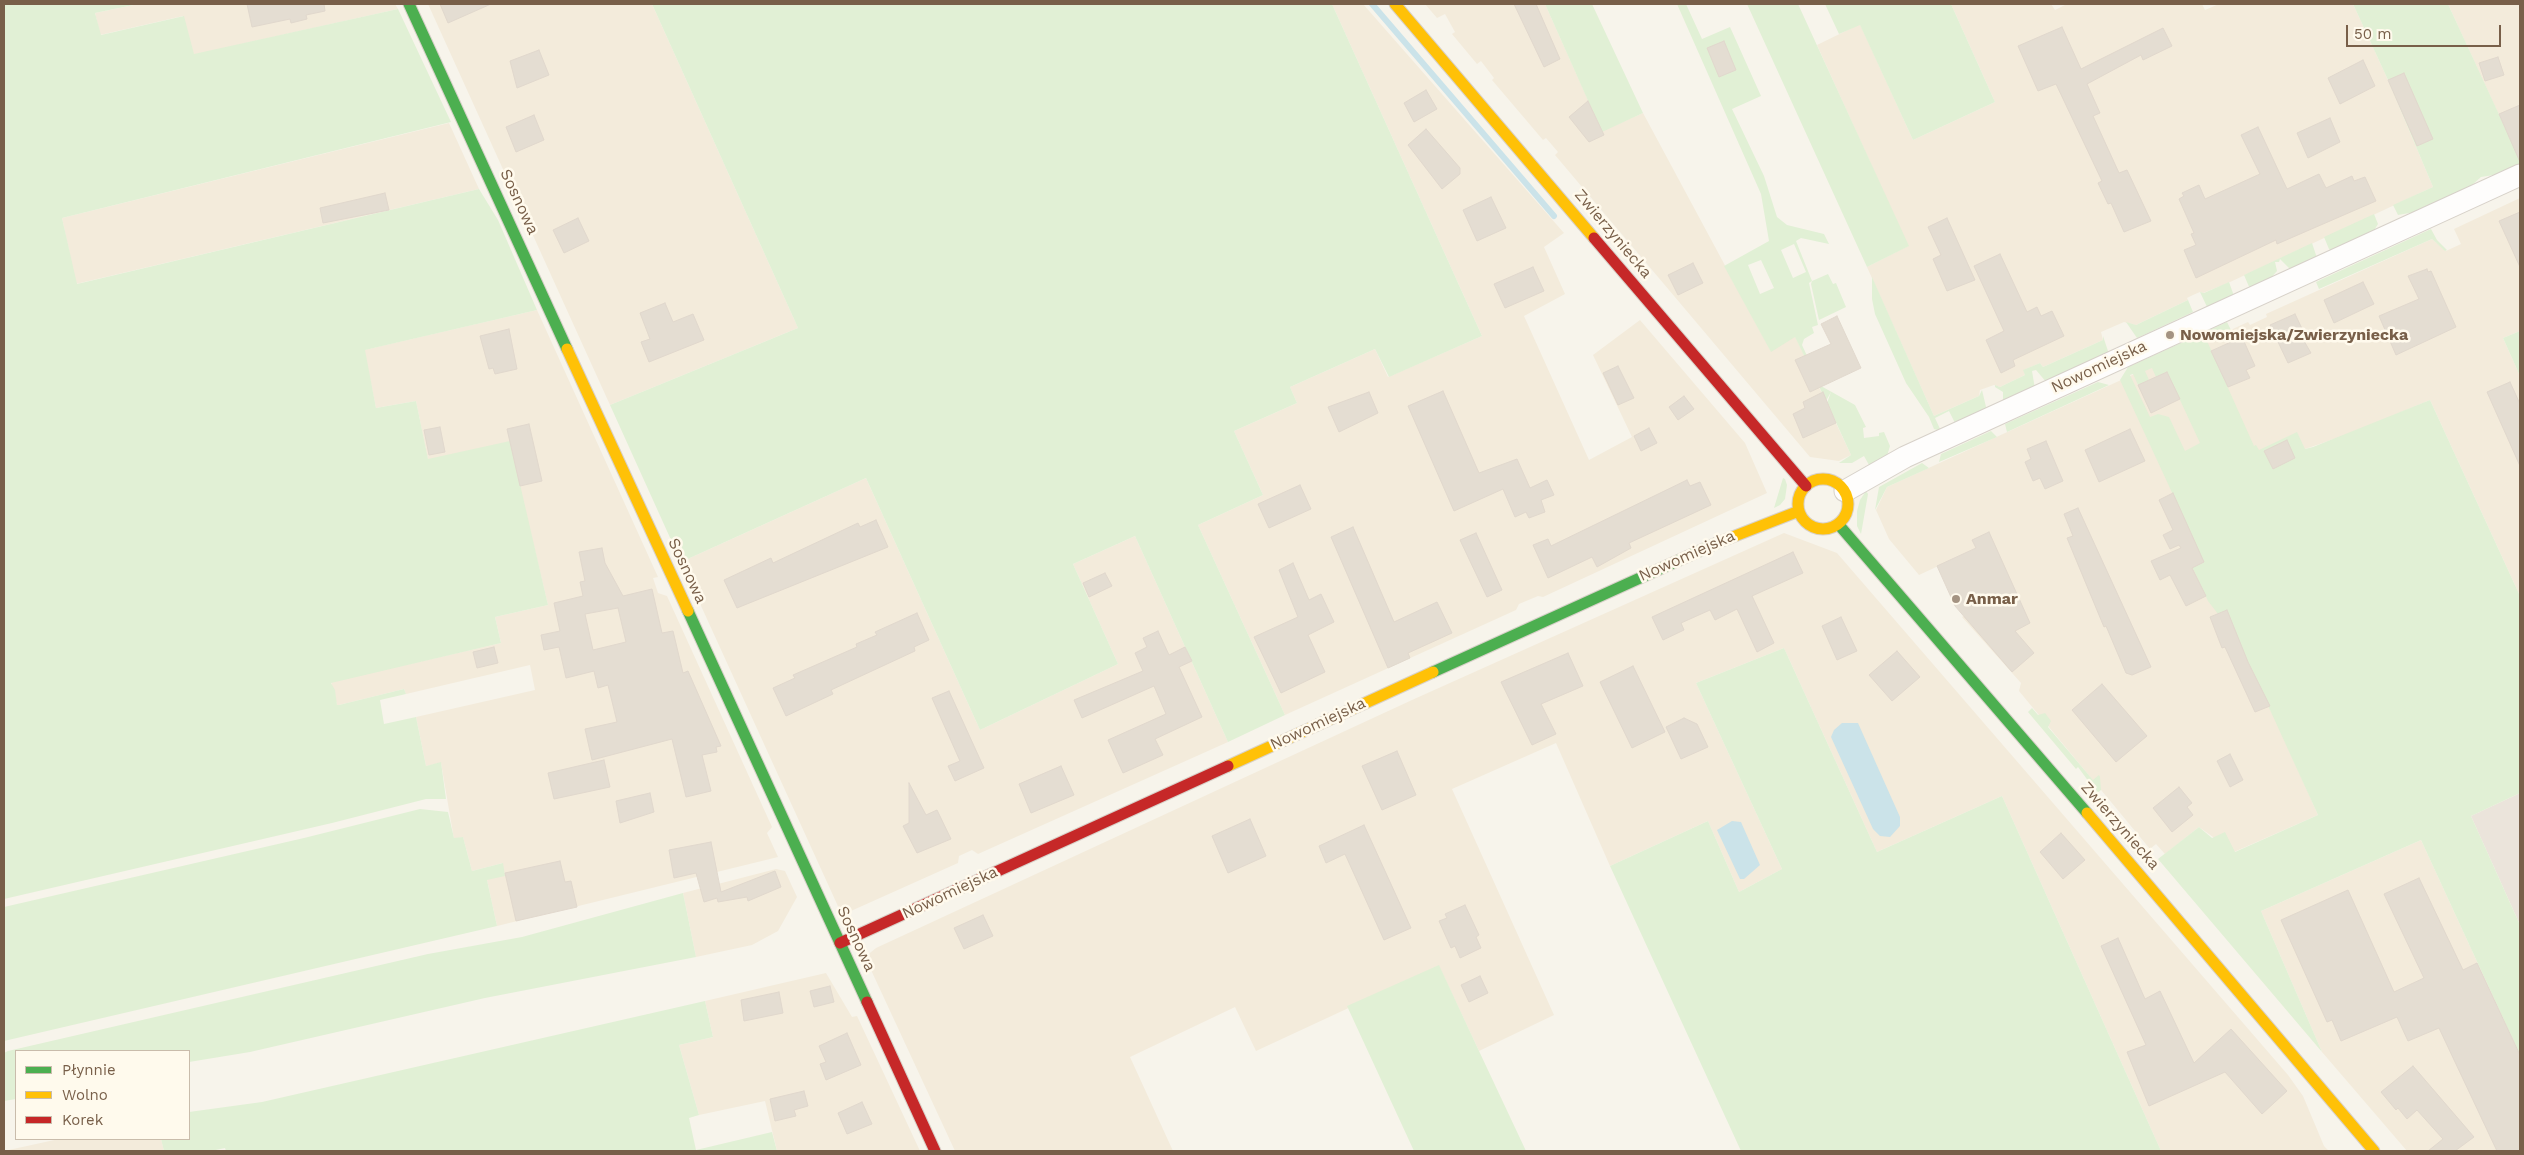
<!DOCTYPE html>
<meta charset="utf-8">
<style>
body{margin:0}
#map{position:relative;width:2524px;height:1155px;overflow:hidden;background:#f7f4eb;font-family:"Work Sans",sans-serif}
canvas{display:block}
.frame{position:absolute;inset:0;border:5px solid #785f49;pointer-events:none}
.legend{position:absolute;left:15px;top:1050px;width:175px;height:90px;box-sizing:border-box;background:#fffaed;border:1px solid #c9bcab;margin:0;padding:6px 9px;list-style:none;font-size:15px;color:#785f49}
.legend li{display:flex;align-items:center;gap:10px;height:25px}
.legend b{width:25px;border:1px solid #c9bcab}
.scale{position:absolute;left:2346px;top:25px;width:155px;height:22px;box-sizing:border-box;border:2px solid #785f49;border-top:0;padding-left:6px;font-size:15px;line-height:18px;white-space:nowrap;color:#785f49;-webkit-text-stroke:4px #fffaed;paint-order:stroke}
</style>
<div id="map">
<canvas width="2524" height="1155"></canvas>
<div class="frame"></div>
<ul class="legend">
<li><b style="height:6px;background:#4caf50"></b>Płynnie</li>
<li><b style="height:6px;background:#ffc107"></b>Wolno</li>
<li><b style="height:6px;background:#c62828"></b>Korek</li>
</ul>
<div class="scale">50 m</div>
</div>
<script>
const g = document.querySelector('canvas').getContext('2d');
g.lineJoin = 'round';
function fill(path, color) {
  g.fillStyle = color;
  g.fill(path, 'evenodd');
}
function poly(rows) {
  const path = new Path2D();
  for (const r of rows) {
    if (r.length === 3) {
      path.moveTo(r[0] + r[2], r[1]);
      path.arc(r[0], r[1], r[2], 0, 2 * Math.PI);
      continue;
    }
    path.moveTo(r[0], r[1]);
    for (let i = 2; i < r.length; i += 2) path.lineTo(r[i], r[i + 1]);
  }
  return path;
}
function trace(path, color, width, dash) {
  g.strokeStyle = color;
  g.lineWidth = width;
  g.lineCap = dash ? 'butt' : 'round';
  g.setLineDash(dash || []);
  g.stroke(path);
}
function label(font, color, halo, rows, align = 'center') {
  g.font = font + ' "Work Sans",sans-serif';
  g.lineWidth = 5;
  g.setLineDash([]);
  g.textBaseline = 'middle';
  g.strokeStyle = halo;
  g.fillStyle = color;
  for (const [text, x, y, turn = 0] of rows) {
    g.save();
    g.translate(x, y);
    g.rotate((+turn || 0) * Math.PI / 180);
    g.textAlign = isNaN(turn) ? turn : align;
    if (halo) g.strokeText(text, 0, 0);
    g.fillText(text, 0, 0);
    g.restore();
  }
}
fill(poly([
 [138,4,395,4,398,9,193,55,183,16,100,35,95,13],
 [428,4,652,4,798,328,610,405],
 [1332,4,1363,4,1564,233,1544,247,1565,294,1524,316,1589,460,1632,437,1593,355,1640,320,1745,443,1767,493,1543,597,1538,596,1519,604,1516,610,1285,715,1198,525,1263,495,1234,431,1297,403,1290,387,1375,349,1388,377,1482,336],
 [1425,4,1545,4,1602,131,1643,113,1771,351,1795,336,1851,455,1839,461,1810,457,1555,155,1558,152,1546,138,1543,140,1492,80,1494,78,1481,61,1477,64,1452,34,1455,32,1445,14,1437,18],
 [1951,4,2051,4,2055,10,2067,4,2202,4,2205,10,2219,4,2353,4,2388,80,2433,187,2228,283,2203,293,2200,292,2193,295,2187,298,2188,300,2136,325,2124,322,2101,332,2103,340,2043,367,2040,363,2024,370,2025,375,2000,387,1994,385,1980,390,1979,396,1934,416,1867,267,1908,246,1817,45,1860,24,1913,140,1995,102],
 [2448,4,2520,4,2520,147,2515,150],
 [449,123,479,189,76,284,62,218],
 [2520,198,2520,331,2503,338,2520,376,2520,596,2430,400,2349,434,2305,449,2270,706,2318,815,2234,852,2199,827,2165,854,2156,844,2150,849,2019,691,2021,683,1962,617,2000,591,1992,541,1919,575,1889,539,1876,510,1887,487,2248,322,2250,325,2267,317,2266,314,2432,239,2446,251,2461,244,2454,229],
 [537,310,658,577,653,578,658,593,667,596,772,827,767,833,778,857,497,926,487,880,503,863,472,871,463,837,454,839,441,763,426,766,416,717,535,690,530,665,406,694,404,689,339,705,337,705,331,682,501,643,495,617,548,605,529,526,428,460,416,401,376,408,364,350],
 [866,478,980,730,1118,664,1073,564,1135,536,1228,742,978,854,972,850,959,856,958,863,842,915,681,562],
 [1784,533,1837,553,2288,1075,2303,1096,2324,1146,2329,1151,2161,1151,2002,796,1877,852,1784,648,1696,683,1782,869,1739,892,1708,821,1610,866,1556,743,1452,789,1554,1015,1479,1051,1439,966,1256,1051,1235,1007,1130,1057,1173,1151,955,1151,865,957,876,948,1412,700],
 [2421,840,2520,1055,2520,1151,2407,1151,2322,1052,2261,911],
 [776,869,785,871,797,897,778,931,752,945,696,957,683,893],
 [826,973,852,1017,857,1016,920,1151,777,1151,765,1101,699,1115,679,1045,713,1037,705,1001],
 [59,1139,161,1139,164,1151,4,1151]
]), '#f3ebdb');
fill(poly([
 [2520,793,2520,925,2471,816]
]), '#ebe4db');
fill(poly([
 [4,4,138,4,95,13,101,35,184,16,194,54,398,9,451,122,62,218,77,284,479,189,498,220,537,310,365,350,376,408,416,401,428,459,510,441,548,605,495,617,501,643,331,683,335,690,337,705,339,705,404,689,406,694,380,700,384,724,416,717,426,766,441,762,446,799,426,799,332,823,4,899],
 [652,4,1332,4,1482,336,1389,377,1375,349,1290,387,1297,403,1234,431,1263,495,1198,525,1285,715,1228,742,1135,536,1073,564,1118,664,980,730,866,478,681,562,610,405,798,328],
 [1545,4,1592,4,1643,113,1602,132],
 [1677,4,1686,4,1702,39,1730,27,1761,96,1732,109,1764,176,1777,217,1787,225,1824,234,1829,244,1801,238,1796,241,1812,281,1809,283,1818,325,1812,327,1814,333,1804,339,1802,345,1821,386,1855,405,1866,427,1863,428,1864,438,1879,436,1879,433,1884,432,1890,446,1887,456,1869,465,1864,456,1852,463,1839,463,1851,455,1827,403,1831,392,1826,401,1795,337,1771,352,1724,266,1769,241,1761,194],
 [1794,244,1806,272,1793,278,1781,250],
 [1761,260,1774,288,1760,294,1748,265],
 [1747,4,1798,4,1909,246,1867,267],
 [1825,4,1951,4,1995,102,1913,140,1860,25,1839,34],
 [2353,4,2448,4,2515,149,2520,147,2520,165,2500,174,2481,177,2472,185,2415,212,2398,215,2393,205,2433,187,2388,80],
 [2374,214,2378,224,2373,232,2332,251,2329,249,2324,237],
 [2431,229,2437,240,2447,250,2445,251,2432,239,2319,289,2316,282],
 [2312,243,2317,258,2291,270,2280,259,2279,262,2275,262,2277,271,2270,279,2250,289,2244,275],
 [1828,274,1833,284,1836,283,1846,307,1819,320,1811,284,1812,281],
 [1872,277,1934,416,1979,396,1982,390,1987,411,1956,425,1949,411,1935,418,1941,431,1934,429,1929,417,1906,383,1875,314,1872,299],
 [2229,282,2234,296,2208,309,2200,292,2204,293],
 [2188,300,2193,312,2137,338,2126,322,2136,325],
 [2227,322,2231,330,2207,341,2254,446,2256,445,2259,450,2297,432,2305,449,2313,447,2430,400,2520,596,2520,793,2471,816,2520,925,2520,1055,2421,840,2261,911,2322,1052,2158,859,2199,827,2212,838,2225,832,2235,852,2318,815,2244,653,2227,610,2218,614,2208,601,2183,547,2193,538,2120,380,2128,367],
 [2152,368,2156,377,2167,372,2200,443,2185,451,2169,417,2158,414,2150,417,2130,375,2133,374,2138,385,2149,380,2145,371],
 [2520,331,2520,376,2503,338],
 [2103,336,2109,354,2047,383,2036,370,2032,371,2035,389,2006,402,2003,399,2003,392,1995,387,1995,385,2000,387,2025,375,2023,370,2040,363,2043,367,2103,340],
 [2098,382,2109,385,2007,432,2005,424],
 [1991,431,1997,437,1939,462,1941,454],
 [1922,463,1929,468,1887,487,1875,510,1879,487],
 [1783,478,1785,479,1787,485,1785,499,1780,505,1774,508],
 [1866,491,1868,494,1861,534,1857,526,1857,511,1860,500],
 [1784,648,1877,852,2002,796,2161,1151,1741,1151,1610,866,1708,821,1739,892,1782,869,1696,683],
 [2032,708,2038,715,2045,713,2051,721,2048,727,2093,780,2099,775,2100,777,2101,790,2097,793,2078,767,2076,769,2028,712],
 [420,809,448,812,454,838,463,837,472,871,503,863,505,876,487,880,497,926,4,1041,4,907,304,838],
 [683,893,696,957,485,998,250,1052,189,1062,189,1051,16,1051,16,1099,4,1101,4,1053,8,1051,428,954,522,937],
 [1439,965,1479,1051,1526,1151,1414,1151,1347,1006],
 [705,1001,713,1037,679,1045,699,1115,689,1118,696,1150,772,1132,777,1151,226,1151,225,1148,211,1151,164,1151,161,1139,189,1139,189,1112,262,1102]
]), '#e1f0d5');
fill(poly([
 [1842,723,1858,723,1900,817,1900,826,1890,837,1880,836,1873,829,1831,737,1834,730],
 [1732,821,1741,822,1760,865,1744,879,1740,879,1717,830]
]), '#cbe3e9');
trace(poly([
 [1372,4,1554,216]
]), '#cbe3e9', 6);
const building = poly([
 [247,4,324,4,325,11,306,15,307,19,291,23,290,19,252,27,247,4],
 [440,4,491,4,448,23,440,4],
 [1514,4,1536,4,1560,59,1544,67,1514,4],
 [2062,27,2081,69,2163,28,2172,46,2143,60,2141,55,2087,84,2100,113,2093,116,2119,173,2127,170,2151,221,2124,232,2111,203,2108,204,2098,183,2102,181,2056,84,2038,91,2018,46,2062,27],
 [1724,41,1736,70,1719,77,1707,48,1724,41],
 [539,50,549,75,517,88,510,61,539,50],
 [2498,57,2504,75,2485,81,2479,63,2498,57],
 [2363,60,2375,86,2340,104,2328,78,2363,60],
 [2404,73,2433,139,2417,146,2388,80,2404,73],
 [1426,90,1437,109,1414,122,1404,103,1426,90],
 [1588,101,1604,135,1589,142,1569,117,1588,101],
 [2520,105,2520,162,2499,114,2520,105],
 [534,115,544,140,516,152,506,127,534,115],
 [2330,118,2340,142,2308,158,2297,133,2330,118],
 [2258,127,2287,189,2319,174,2326,188,2352,176,2354,181,2365,177,2376,201,2277,244,2276,240,2196,278,2184,250,2196,245,2191,234,2194,233,2179,199,2184,196,2182,193,2199,185,2205,199,2260,174,2241,135,2258,127],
 [1426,129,1460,168,1460,174,1442,189,1408,145,1426,129],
 [385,193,389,210,323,223,320,208,385,193],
 [1491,197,1506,228,1477,241,1463,210,1491,197],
 [2520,212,2520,267,2499,221,2520,212],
 [578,218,589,241,564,253,553,230,578,218],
 [1947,218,1975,280,1947,291,1933,259,1941,255,1928,227,1947,218],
 [2000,254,2027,312,2037,307,2041,316,2052,311,2064,336,2013,360,2015,366,2001,373,1986,340,2004,331,1974,266,2000,254],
 [1693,263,1703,283,1678,295,1668,275,1693,263],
 [1533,267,1544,291,1505,308,1494,284,1533,267],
 [2427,269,2428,272,2431,271,2456,327,2396,355,2379,316,2419,299,2408,276,2427,269],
 [2363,282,2374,304,2334,323,2324,300,2363,282],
 [665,303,673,322,693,314,704,340,649,362,641,342,650,339,640,313,665,303],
 [2295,314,2307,339,2304,341,2311,353,2288,363,2270,325,2295,314],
 [1837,316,1861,368,1810,392,1795,360,1831,344,1821,324,1837,316],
 [509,329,517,369,495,374,493,368,489,369,480,336,509,329],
 [2242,337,2255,366,2246,370,2250,378,2228,387,2211,351,2242,337],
 [1618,366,1634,398,1618,405,1603,373,1618,366],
 [2167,372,2180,399,2151,413,2138,385,2167,372],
 [2510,382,2520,404,2520,466,2487,392,2510,382],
 [1443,391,1479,473,1517,459,1530,488,1547,480,1554,495,1541,500,1545,512,1529,518,1526,512,1515,517,1503,489,1454,511,1408,406,1443,391],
 [1369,392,1378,413,1339,432,1328,407,1369,392],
 [1823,392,1836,423,1803,438,1793,414,1805,408,1803,402,1823,392],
 [1684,396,1694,409,1678,420,1669,407,1684,396],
 [529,424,542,481,520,486,507,429,529,424],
 [440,427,445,452,429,455,424,430,440,427],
 [1649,428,1657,443,1641,451,1634,436,1649,428],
 [2130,429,2145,461,2099,482,2085,450,2130,429],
 [2287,440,2295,458,2273,469,2264,451,2287,440],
 [2046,441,2063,481,2045,489,2040,478,2033,481,2025,462,2031,459,2027,449,2046,441],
 [1687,480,1690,486,1700,482,1711,505,1629,543,1631,548,1597,567,1592,557,1548,578,1533,545,1548,539,1551,546,1687,480],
 [1300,485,1311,509,1269,528,1258,504,1300,485],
 [2173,493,2204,562,2192,568,2206,596,2186,606,2170,575,2160,580,2151,561,2181,548,2179,545,2170,549,2163,535,2173,530,2159,500,2173,493],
 [2078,508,2151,667,2132,675,2126,673,2106,626,2104,627,2067,538,2073,536,2064,514,2078,508],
 [876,520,888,547,737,608,724,580,771,558,773,563,858,523,860,527,876,520],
 [1353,527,1394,622,1437,602,1452,633,1408,653,1410,658,1388,668,1331,537,1353,527],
 [1989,532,2030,623,2015,631,2034,653,2012,672,1955,606,1937,566,1976,548,1972,540,1989,532],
 [1476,533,1502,590,1487,597,1460,540,1476,533],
 [602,548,605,563,623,596,652,589,662,633,673,631,683,673,688,671,721,746,716,747,717,752,702,755,711,791,686,797,672,739,592,760,585,729,617,722,608,685,598,688,594,671,566,678,559,647,544,650,541,635,560,631,554,603,583,596,580,582,585,581,579,552,602,548],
 [618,608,626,642,593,650,585,614,618,608],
 [1793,552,1803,573,1752,596,1774,643,1757,652,1737,609,1715,620,1710,610,1681,623,1684,630,1663,640,1652,617,1793,552],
 [1293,563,1309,600,1321,594,1334,622,1308,635,1325,672,1281,693,1254,637,1298,617,1279,570,1293,563],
 [1105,573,1112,586,1089,597,1083,583,1105,573],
 [2227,610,2248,662,2270,706,2255,712,2225,647,2222,648,2210,617,2227,610],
 [917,613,929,640,914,647,915,651,846,683,831,690,833,694,786,716,773,688,795,678,793,675,857,647,856,644,877,635,875,632,917,613],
 [1841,617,1857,651,1837,660,1822,626,1841,617],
 [1158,631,1169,655,1185,647,1192,661,1179,667,1202,717,1155,739,1163,755,1123,773,1108,740,1166,714,1154,686,1082,718,1074,700,1143,671,1135,653,1147,647,1143,638,1158,631],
 [494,647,498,663,477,668,473,652,494,647],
 [1897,651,1920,677,1892,701,1869,675,1897,651],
 [1568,653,1583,686,1541,704,1556,734,1532,745,1501,682,1568,653],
 [1633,666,1665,732,1632,748,1600,682,1633,666],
 [2102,684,2147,736,2116,762,2072,710,2102,684],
 [949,691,984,768,955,781,948,766,960,761,932,698,949,691],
 [1684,718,1697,724,1708,747,1681,759,1666,727,1684,718],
 [1397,751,1416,795,1382,810,1362,766,1397,751],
 [2230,754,2243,780,2230,787,2217,761,2230,754],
 [604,760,610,787,554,799,548,773,604,760],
 [1061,766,1074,795,1031,813,1019,784,1061,766],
 [909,783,926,815,937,810,951,839,917,853,903,826,909,823,909,783],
 [2179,787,2192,803,2187,807,2193,815,2172,832,2153,808,2179,787],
 [650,793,654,812,620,823,616,801,650,793],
 [1250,819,1266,856,1228,873,1212,836,1250,819],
 [1364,825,1411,928,1384,940,1345,854,1326,863,1319,846,1364,825],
 [2061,833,2085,860,2063,879,2040,852,2061,833],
 [711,842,721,892,775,871,781,887,748,901,747,897,718,902,717,898,704,902,696,873,674,878,669,850,711,842],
 [560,861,565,882,571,881,577,907,516,921,505,873,560,861],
 [2419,878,2463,970,2477,963,2520,1055,2520,1151,2497,1151,2439,1028,2408,1041,2397,1017,2341,1041,2332,1020,2327,1022,2281,920,2348,890,2394,992,2424,978,2384,894,2419,878],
 [1465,905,1479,935,1476,937,1481,948,1460,958,1455,946,1451,948,1439,921,1447,918,1445,914,1465,905],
 [983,915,993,936,964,949,954,928,983,915],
 [2118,938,2145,999,2160,991,2194,1063,2231,1029,2287,1091,2262,1114,2225,1072,2149,1106,2127,1052,2146,1045,2101,946,2118,938],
 [1480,976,1488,993,1469,1002,1461,985,1480,976],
 [830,986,834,1002,814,1007,810,991,830,986],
 [779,992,783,1013,744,1021,741,1000,779,992],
 [847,1033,861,1065,826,1080,820,1064,826,1062,819,1046,847,1033],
 [2413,1066,2474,1137,2455,1151,2428,1151,2443,1139,2417,1110,2407,1119,2398,1108,2396,1110,2381,1092,2413,1066],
 [804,1091,808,1106,794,1110,796,1116,775,1121,770,1099,804,1091],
 [862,1102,872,1124,847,1134,838,1113,862,1102]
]);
fill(building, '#e4ddd2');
trace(building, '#e1d8cd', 1);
const street = poly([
 [1845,491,1905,457,2520,175]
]);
const fast = poly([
 [409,4,567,349],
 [1839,525,2087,813],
 [688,611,867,1002],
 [1433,672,1717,543]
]);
const slow = poly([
 [1395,4,1594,238],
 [567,349,688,611],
 [1823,504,25],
 [1717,543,1799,511],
 [1228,766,1433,672],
 [2087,813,2374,1151]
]);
const jam = poly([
 [1594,238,1806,486],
 [840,943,1228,766],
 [867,1002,935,1151]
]);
trace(street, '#d7d1c9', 23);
trace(fast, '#d8d1c9', 13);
trace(slow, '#d8d1c9', 13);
trace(jam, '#d8d1c9', 13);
trace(street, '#fefdfc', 21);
trace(fast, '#4caf50', 11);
trace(slow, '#ffc107', 11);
trace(jam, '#c62828', 11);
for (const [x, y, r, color] of [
 [2170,335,5,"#a49382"],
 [1956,599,5,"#a49382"]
]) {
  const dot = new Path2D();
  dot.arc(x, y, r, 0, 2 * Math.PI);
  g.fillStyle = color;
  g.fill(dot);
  trace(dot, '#fffaed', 2);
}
label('16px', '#785f49', '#fffaed', [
 ["Sosnowa",519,202,65],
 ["Zwierzyniecka",1613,234,50],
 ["Nowomiejska",2099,367,-25],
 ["Nowomiejska",1687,556,-24],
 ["Sosnowa",687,571,65],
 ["Nowomiejska",1318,724,-25],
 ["Zwierzyniecka",2120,826,49],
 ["Nowomiejska",950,893,-25],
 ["Sosnowa",856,939,65]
]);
label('bold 16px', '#785f49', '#fffaed', [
 ["Nowomiejska/Zwierzyniecka",2180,335],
 ["Anmar",1966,599]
], 'left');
</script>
